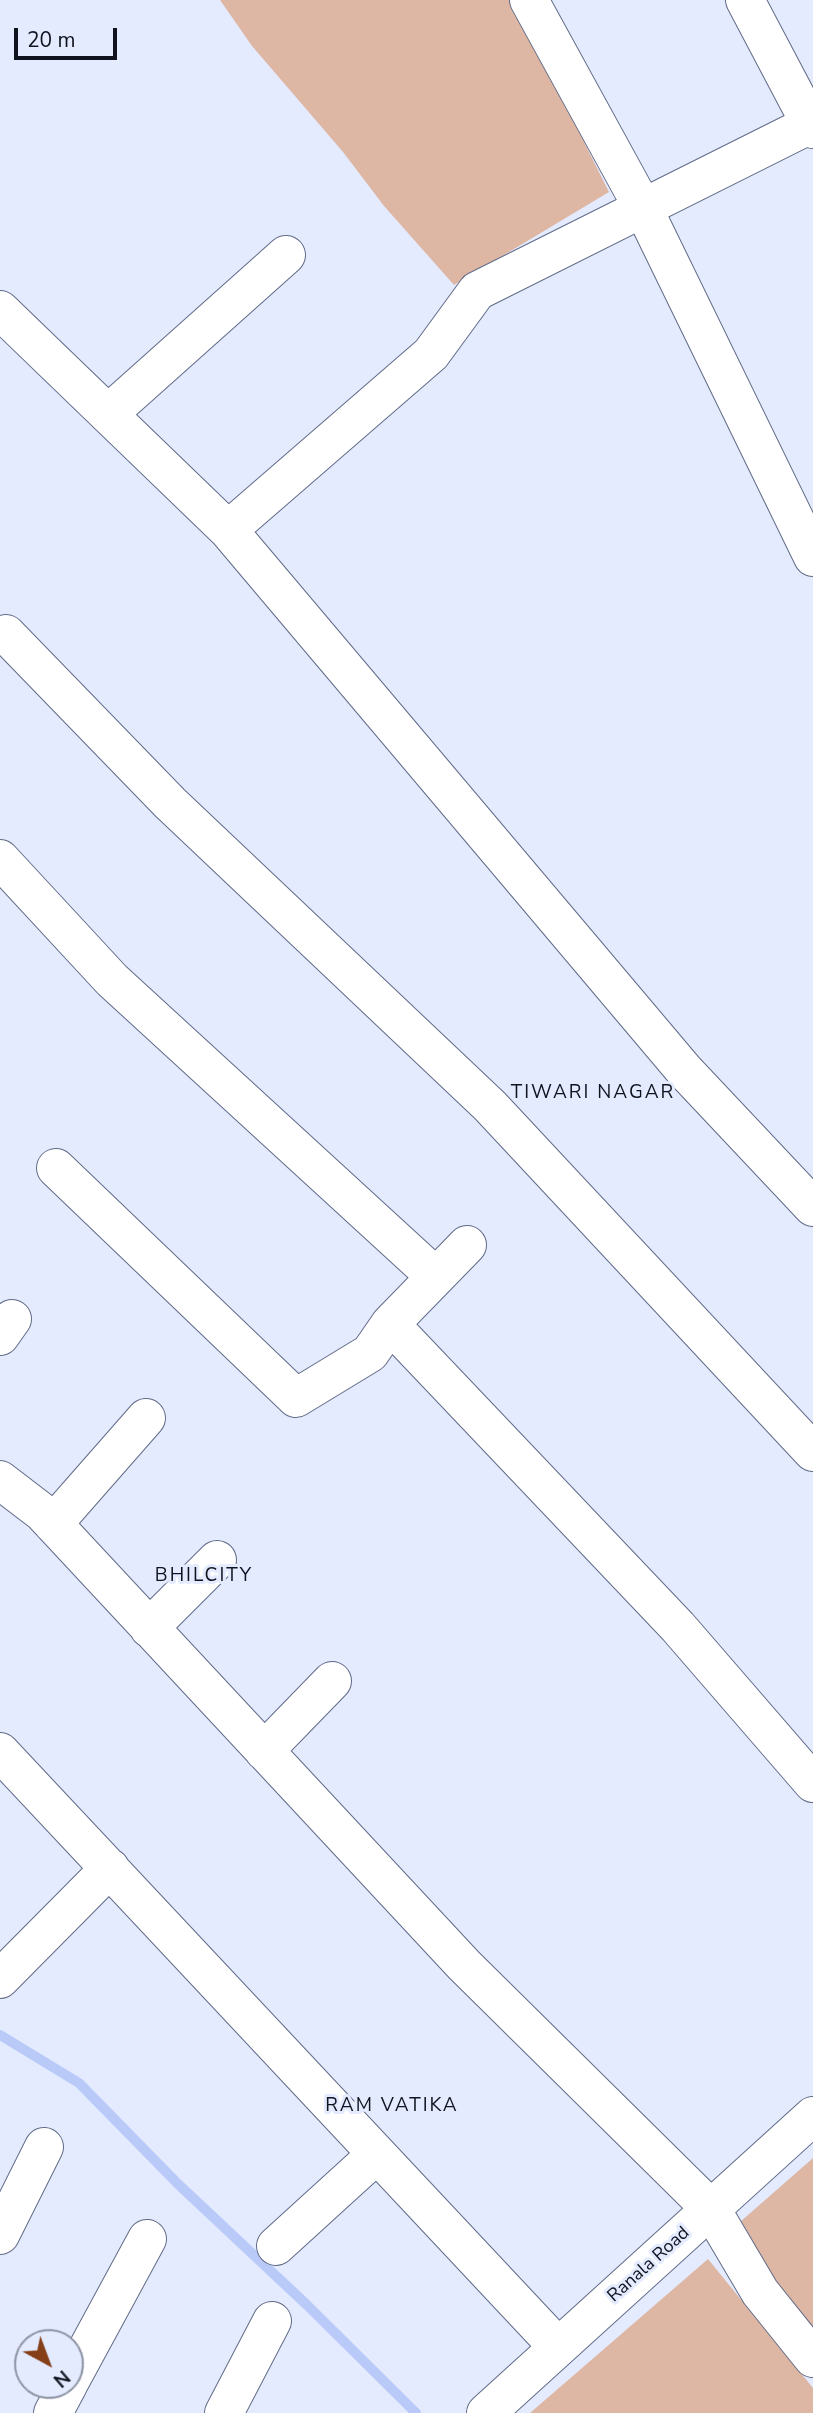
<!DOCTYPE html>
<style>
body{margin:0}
#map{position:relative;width:813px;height:2413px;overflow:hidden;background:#e4ebff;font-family:"Nunito Sans",sans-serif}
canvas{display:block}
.north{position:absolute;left:14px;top:2329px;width:70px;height:70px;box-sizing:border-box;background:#e4ebff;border:2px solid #8f95a5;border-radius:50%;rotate:139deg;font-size:19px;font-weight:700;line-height:28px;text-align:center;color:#10131e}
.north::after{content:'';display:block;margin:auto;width:24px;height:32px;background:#864019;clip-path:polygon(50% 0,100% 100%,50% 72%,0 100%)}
.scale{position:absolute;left:14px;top:28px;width:103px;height:32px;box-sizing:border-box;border:4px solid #10131e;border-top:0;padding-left:9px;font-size:21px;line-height:24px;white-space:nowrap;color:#10131e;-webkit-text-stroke:5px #e4ebff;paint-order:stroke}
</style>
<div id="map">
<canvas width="813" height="2413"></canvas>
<div class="north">N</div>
<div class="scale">20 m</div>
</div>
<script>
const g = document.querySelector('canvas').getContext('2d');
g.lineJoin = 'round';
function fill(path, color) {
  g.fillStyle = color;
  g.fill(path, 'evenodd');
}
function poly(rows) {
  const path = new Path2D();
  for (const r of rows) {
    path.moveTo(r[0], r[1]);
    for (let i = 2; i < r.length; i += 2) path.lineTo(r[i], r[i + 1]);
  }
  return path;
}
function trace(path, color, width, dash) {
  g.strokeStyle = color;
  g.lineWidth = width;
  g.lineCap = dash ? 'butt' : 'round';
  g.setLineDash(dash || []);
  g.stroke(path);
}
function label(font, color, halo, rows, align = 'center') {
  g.font = font + ' "Nunito Sans",sans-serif';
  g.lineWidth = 6;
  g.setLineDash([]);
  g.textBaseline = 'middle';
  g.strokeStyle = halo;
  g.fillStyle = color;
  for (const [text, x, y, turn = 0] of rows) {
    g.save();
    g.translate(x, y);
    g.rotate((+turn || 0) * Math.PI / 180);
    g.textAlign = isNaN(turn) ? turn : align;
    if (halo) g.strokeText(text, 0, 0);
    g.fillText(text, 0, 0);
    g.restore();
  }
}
fill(poly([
 [220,0,513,0,609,192,454,285,384,206,343,152,252,46],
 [813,2158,813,2338,732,2229],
 [708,2259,813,2388,813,2413,530,2413]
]), '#deb7a4');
trace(poly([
 [0,2035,79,2083,178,2184,307,2305,416,2413]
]), '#bacaf8', 10);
const minor = poly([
 [529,0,643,208,813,557],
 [745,0,813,129],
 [0,310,228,530,431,354,477,291,813,123],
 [108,414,286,255],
 [228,530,684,1070,813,1207],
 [6,634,170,803,490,1106,813,1452],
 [0,859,112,980,436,1277],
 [56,1168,296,1398,370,1353,390,1324],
 [467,1245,390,1324,678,1627,813,1783],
 [0,1336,12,1319],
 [0,1480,43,1513,464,1965,711,2209,760,2292,813,2358],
 [53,1524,146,1418],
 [149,1628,217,1560],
 [264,1751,332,1681],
 [0,1752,558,2347],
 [0,1979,110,1868],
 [0,2235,44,2147],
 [276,2246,377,2154],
 [70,2381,147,2239],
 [53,2413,68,2385],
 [224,2413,272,2321]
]);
const tertiary = poly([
 [486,2413,813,2116]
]);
trace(minor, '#616b87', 40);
trace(tertiary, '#616b87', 40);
trace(minor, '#fff', 38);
trace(tertiary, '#fff', 38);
label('18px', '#10131e', '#e4ebff', [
 ["Ranala Road",649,2265,-42]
]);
g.letterSpacing = '2px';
label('19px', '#10131e', '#e4ebff', [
 ["TIWARI NAGAR",593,1093],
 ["BHILCITY",204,1576],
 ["RAM VATIKA",392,2106]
]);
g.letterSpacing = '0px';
</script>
